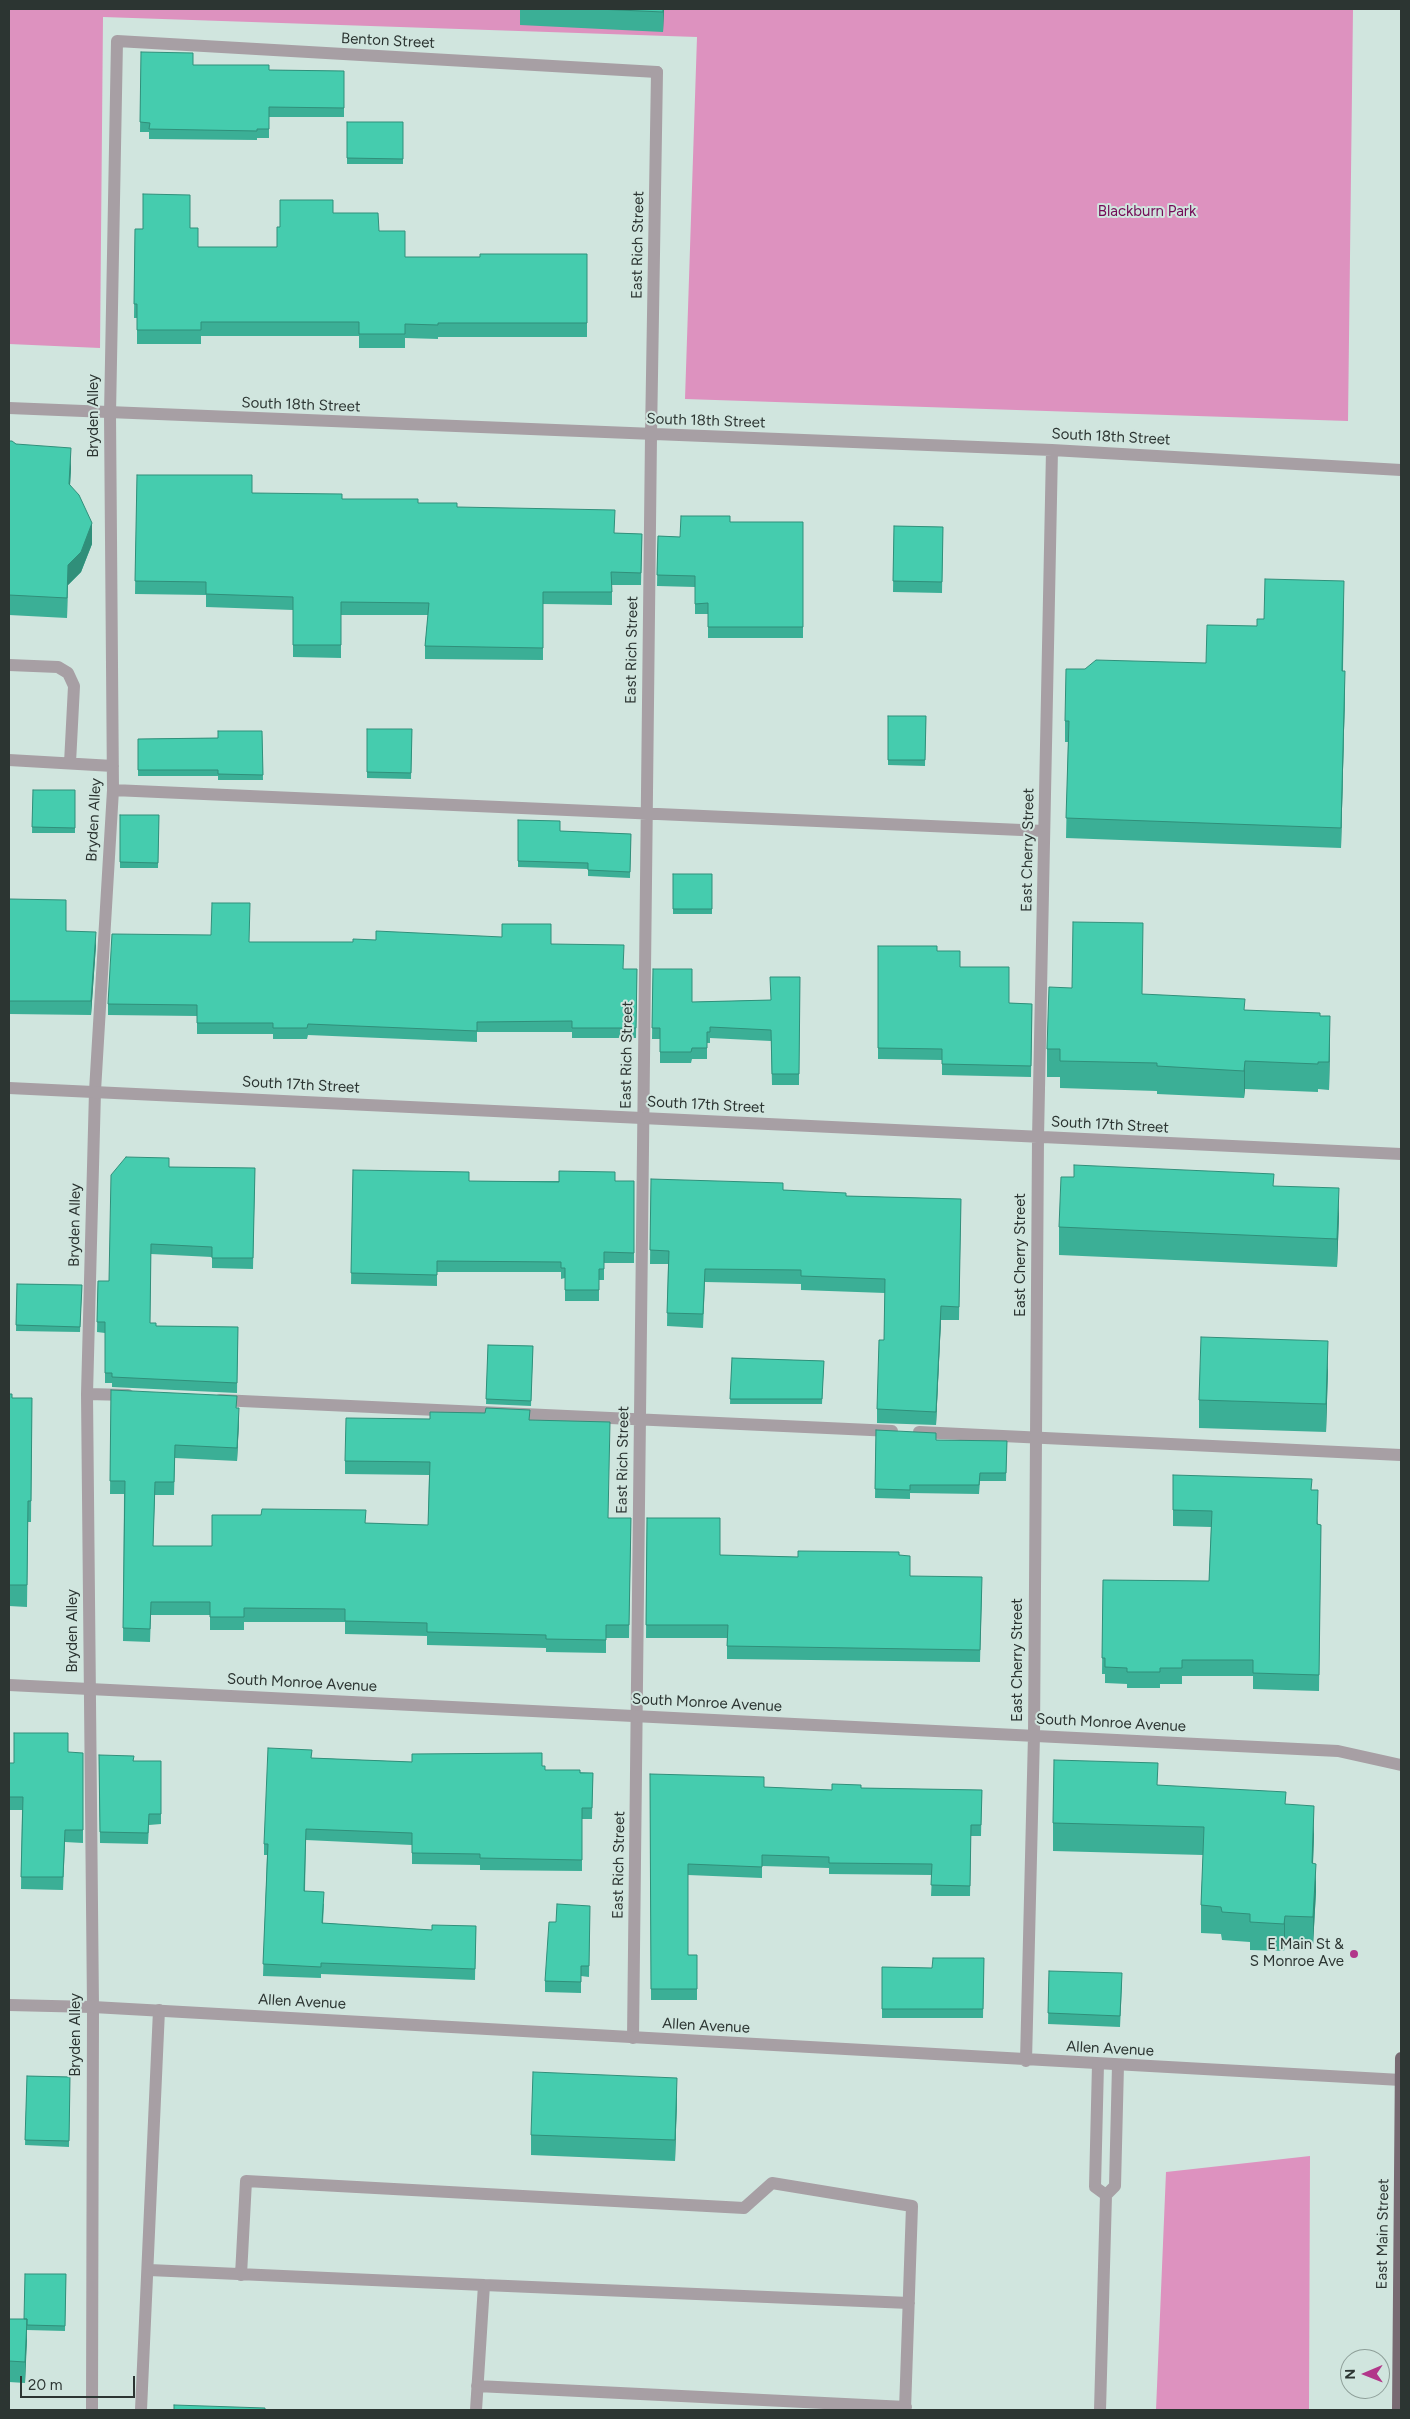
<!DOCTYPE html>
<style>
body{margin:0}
#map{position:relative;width:1410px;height:2419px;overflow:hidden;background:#d0e5de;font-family:Figtree,sans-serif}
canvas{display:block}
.frame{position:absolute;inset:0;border:10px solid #2c3532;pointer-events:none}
.north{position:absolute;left:1340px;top:2349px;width:50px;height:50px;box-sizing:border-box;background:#d0e5de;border:1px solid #8e9f99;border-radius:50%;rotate:269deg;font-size:14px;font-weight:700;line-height:20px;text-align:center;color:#2c3532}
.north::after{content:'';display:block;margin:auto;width:18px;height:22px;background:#b2378a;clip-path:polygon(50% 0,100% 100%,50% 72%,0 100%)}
.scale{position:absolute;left:20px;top:2376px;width:115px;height:22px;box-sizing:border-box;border:2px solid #2c3532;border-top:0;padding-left:6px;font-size:15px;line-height:18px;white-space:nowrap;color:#2c3532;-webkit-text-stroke:4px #d0e5de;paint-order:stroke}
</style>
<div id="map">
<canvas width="1410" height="2419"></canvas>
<div class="frame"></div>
<div class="north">N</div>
<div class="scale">20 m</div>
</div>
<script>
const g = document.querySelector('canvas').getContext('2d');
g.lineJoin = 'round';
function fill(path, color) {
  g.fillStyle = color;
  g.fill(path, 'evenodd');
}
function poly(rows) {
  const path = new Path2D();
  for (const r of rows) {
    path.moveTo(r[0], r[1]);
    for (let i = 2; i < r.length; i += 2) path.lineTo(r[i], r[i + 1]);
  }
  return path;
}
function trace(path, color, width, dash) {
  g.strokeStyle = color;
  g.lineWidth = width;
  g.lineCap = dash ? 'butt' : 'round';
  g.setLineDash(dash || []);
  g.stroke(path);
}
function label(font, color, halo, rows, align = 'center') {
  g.font = font + ' Figtree,sans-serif';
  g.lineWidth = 4;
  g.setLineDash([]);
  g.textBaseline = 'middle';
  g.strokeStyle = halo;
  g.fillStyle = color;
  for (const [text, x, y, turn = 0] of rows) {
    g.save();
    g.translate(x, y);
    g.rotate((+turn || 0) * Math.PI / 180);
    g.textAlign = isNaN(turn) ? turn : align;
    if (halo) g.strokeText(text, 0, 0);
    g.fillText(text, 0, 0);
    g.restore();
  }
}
fill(poly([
 [9,9,1353,9,1348,421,685,399,697,37,103,17,100,348,9,344],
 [1310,2156,1309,2410,1156,2410,1166,2172]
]), '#dd92bf');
trace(poly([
 [9,665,58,667,68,673,74,686,70,763],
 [9,760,113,766],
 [113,790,1044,831],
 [87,1394,128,1395],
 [220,1400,892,1431],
 [919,1432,1401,1455],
 [633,2038,651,436],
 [1098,2064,1095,2187,1106,2195],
 [149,2270,484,2285,476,2410],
 [241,2275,246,2181,744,2208,772,2183,912,2206,905,2410],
 [484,2285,909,2303],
 [477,2386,906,2407],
 [92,2410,93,2007,87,1394,95,1091,113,790,110,414,117,41,657,72],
 [141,2410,159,2010],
 [1100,2410,1106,2195,1115,2186,1118,2065]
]), '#a79fa4', 12);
trace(poly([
 [9,408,1052,450,1401,470],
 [651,436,657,72],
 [9,1088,1401,1154],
 [9,1685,1338,1751,1401,1765],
 [9,2005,93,2007,1401,2080],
 [1026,2061,1034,1735,1038,1138,1052,450]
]), '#a79fa4', 12);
trace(poly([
 [1398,2410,1401,2058]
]), '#786a72', 12);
fill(poly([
 [520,9,664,9,663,32,520,25],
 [141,52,193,65,269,70,344,71,344,117,269,117,269,138,257,138,257,140,149,139,149,132,140,132],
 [347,122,403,122,403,164,347,164],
 [333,213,379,231,405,257,480,257,587,254,587,337,438,337,438,339,405,338,405,348,359,348,359,336,201,336,201,344,137,344,137,318,134,318,135,229,190,228,198,247,277,247,280,227],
 [9,441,71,468,70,485,92,544,81,572,68,585,67,618,9,615],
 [137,475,252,493,342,499,418,503,457,507,615,533,642,534,641,585,612,585,612,605,543,604,543,660,425,659,425,646,428,615,341,615,341,658,293,657,293,610,206,607,206,595,135,594],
 [730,522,803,522,803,638,708,638,708,614,695,614,695,587,657,586,658,536,680,537],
 [894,526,943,527,942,593,893,592],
 [1344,601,1343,671,1345,691,1341,848,1066,838,1068,742,1065,742,1065,721,1085,669,1206,663,1257,626,1264,619],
 [888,716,926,716,925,766,888,765],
 [367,729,412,729,411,779,367,778],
 [262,731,263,780,218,780,218,776,138,776,138,739,218,738],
 [33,790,75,790,75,833,32,833],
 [120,815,159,815,158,868,120,868],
 [518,820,560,831,631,834,630,878,588,876,588,869,518,867],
 [673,874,712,874,712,914,673,914],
 [9,899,66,931,96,945,91,1015,9,1014],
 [376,940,551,944,623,969,637,969,636,1038,572,1038,572,1032,477,1032,477,1042,308,1035,307,1039,273,1039,273,1034,197,1034,197,1016,108,1015,108,1004,249,942,353,942],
 [878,946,937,951,960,967,1009,1003,1032,1004,1031,1077,942,1075,942,1060,878,1059],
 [653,969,692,1002,771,1000,800,977,799,1085,772,1085,771,1041,710,1038,710,1043,707,1043,707,1059,692,1059,691,1063,660,1063,660,1039,652,1039],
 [1143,994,1245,1010,1320,1016,1330,1044,1329,1090,1318,1089,1318,1092,1245,1089,1244,1098,1157,1094,1157,1091,1060,1088,1060,1077,1047,1077,1047,1049],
 [169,1167,255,1168,253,1269,212,1268,212,1257,151,1254,150,1323,156,1326,238,1327,237,1393,112,1387,112,1383,105,1383,105,1333,97,1332,98,1281,109,1281],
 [353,1170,469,1181,634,1181,634,1263,604,1263,604,1280,599,1280,599,1301,565,1301,565,1278,561,1279,561,1272,437,1272,437,1286,351,1284],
 [651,1179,783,1190,846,1196,961,1199,959,1320,941,1320,936,1425,877,1423,877,1409,884,1340,885,1293,801,1290,801,1284,705,1282,703,1328,667,1326,668,1264,650,1264],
 [1274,1186,1339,1216,1337,1267,1059,1255,1059,1227],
 [17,1284,82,1285,80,1332,16,1331],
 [488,1345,533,1346,531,1406,486,1404],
 [732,1358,824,1361,822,1404,730,1404],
 [1328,1369,1326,1432,1199,1428,1199,1400],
 [111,1390,237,1408,239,1421,237,1461,175,1458,174,1495,155,1495,153,1546,212,1546,366,1523,428,1525,429,1475,345,1474,345,1461,430,1419,530,1420,608,1518,631,1518,629,1638,606,1638,606,1653,546,1652,546,1648,427,1645,427,1636,345,1634,345,1622,244,1622,244,1630,210,1630,210,1615,151,1615,150,1642,123,1641,124,1494,110,1494],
 [9,1394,12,1398,32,1398,31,1522,28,1522,27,1607,9,1606],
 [876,1430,936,1440,1007,1441,1006,1481,980,1481,979,1494,910,1493,910,1499,875,1498],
 [1173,1475,1312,1490,1318,1524,1321,1525,1319,1691,1253,1689,1253,1676,1182,1676,1182,1684,1160,1684,1160,1688,1127,1688,1127,1684,1105,1683,1105,1674,1102,1674,1103,1580,1209,1581,1211,1527,1173,1526],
 [647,1518,720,1555,798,1557,899,1555,910,1576,982,1590,980,1662,727,1659,727,1638,646,1638],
 [68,1752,83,1830,83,1843,65,1842,63,1890,21,1889,22,1810,9,1810,9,1763,14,1763],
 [99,1755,134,1761,161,1761,161,1824,149,1825,148,1844,100,1843],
 [312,1758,412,1762,542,1766,545,1770,593,1773,592,1819,582,1819,582,1871,480,1870,480,1865,412,1864,412,1845,306,1840,305,1891,324,1904,323,1923,432,1930,476,1926,475,1980,321,1974,321,1978,263,1976,267,1855,264,1855,264,1844],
 [650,1774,764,1787,832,1790,861,1788,982,1790,981,1836,971,1836,970,1896,931,1896,932,1875,829,1874,829,1868,762,1866,762,1878,688,1875,688,1955,697,1955,697,2000,651,2000],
 [1158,1785,1286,1804,1314,1834,1313,1863,1316,1891,1313,1945,1285,1944,1284,1951,1250,1950,1250,1942,1222,1940,1221,1934,1201,1933,1201,1905,1203,1855,1053,1851,1053,1823],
 [590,1906,589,1977,581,1976,581,1993,545,1992,545,1981,556,1922],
 [984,1958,983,2018,882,2018,882,1967,932,1968],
 [1049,1971,1122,1984,1120,2027,1048,2024],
 [27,2076,70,2077,69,2147,25,2145],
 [677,2098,675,2161,531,2155,531,2135],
 [66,2274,65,2331,27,2330,25,2383,9,2382,9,2319,24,2319]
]), '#3baf96');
fill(poly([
 [663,9,664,9,663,32],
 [71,448,71,468,69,504,69,484],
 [92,523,92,544,81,572,68,585,67,618,68,565],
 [1345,671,1345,691,1341,848,1341,828],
 [96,932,96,945,91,1015,91,1001],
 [1330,1016,1330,1044,1329,1090,1329,1062],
 [1245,1061,1245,1089,1244,1098,1244,1071],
 [1339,1188,1339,1216,1337,1267,1337,1239],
 [941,1306,941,1320,936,1425,936,1412],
 [1328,1341,1328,1369,1326,1432,1326,1404],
 [239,1408,239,1421,237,1461,237,1448],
 [1314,1806,1314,1834,1312,1891,1312,1863],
 [1316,1864,1316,1891,1313,1945,1313,1917],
 [1285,1916,1285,1944,1284,1951,1284,1924],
 [677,2078,677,2098,675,2161,675,2140],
 [27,2319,27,2340,25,2383,25,2362]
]), '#308f7a');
const building = poly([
 [597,9,663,9,663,12,597,9],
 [141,52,193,53,193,65,269,65,269,70,344,71,344,108,269,107,269,129,257,129,257,131,149,129,150,123,140,122,141,52],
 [347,122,403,122,403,159,347,158,347,122],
 [143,194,190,195,190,228,198,228,198,247,277,247,277,227,280,227,280,200,333,200,333,213,378,213,379,231,405,231,405,257,480,257,480,254,587,254,587,323,438,323,438,325,405,324,405,334,359,334,359,322,201,322,201,330,137,330,137,304,134,304,135,229,143,229,143,194],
 [9,441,12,441,16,444,71,448,69,484,79,495,92,523,81,552,68,565,67,598,9,595,9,441],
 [137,475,252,475,252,493,342,494,342,499,418,499,418,503,457,503,457,507,615,510,614,533,642,534,641,573,611,572,612,592,543,592,543,648,425,646,429,603,341,602,341,645,293,645,293,597,206,594,206,582,135,581,137,475],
 [681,516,730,516,730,522,803,522,803,627,708,627,708,603,695,604,695,576,657,575,658,536,680,537,681,516],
 [894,526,943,527,942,582,893,581,894,526],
 [1265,579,1344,581,1342,671,1345,671,1341,828,1066,818,1069,721,1065,721,1066,669,1085,669,1096,660,1206,663,1207,625,1257,626,1257,619,1264,619,1265,579],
 [888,716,926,716,925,760,888,760,888,716],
 [367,729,412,729,411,773,367,772,367,729],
 [218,731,262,731,263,775,218,774,218,770,138,770,138,739,218,738,218,731],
 [33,790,75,790,75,828,32,827,33,790],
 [120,815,159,815,158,863,120,862,120,815],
 [518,820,560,821,560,831,631,834,630,872,588,870,588,863,518,861,518,820],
 [673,874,712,874,712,909,673,909,673,874],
 [9,899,66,900,66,931,96,932,91,1001,9,1001,9,899],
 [212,903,250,903,249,942,353,942,353,939,376,940,376,931,502,937,502,924,551,924,551,944,624,945,623,969,637,969,636,1028,572,1028,572,1021,477,1022,477,1031,308,1024,307,1028,273,1028,273,1023,197,1023,197,1005,108,1004,112,934,211,935,212,903],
 [1073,922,1143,923,1142,994,1245,999,1244,1010,1320,1013,1320,1016,1330,1016,1329,1062,1318,1062,1318,1064,1245,1061,1244,1071,1157,1066,1157,1063,1060,1061,1060,1049,1047,1049,1049,987,1072,988,1073,922],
 [878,946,937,946,937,951,960,951,960,967,1009,967,1009,1003,1032,1004,1031,1066,942,1064,942,1049,878,1048,878,946],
 [653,969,692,969,692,1002,771,1000,770,977,800,977,799,1074,772,1074,771,1030,710,1027,710,1032,707,1032,707,1048,692,1048,691,1052,660,1052,660,1028,652,1028,653,969],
 [126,1157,169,1158,169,1167,255,1168,253,1258,212,1258,212,1247,151,1244,150,1323,156,1323,156,1326,238,1327,237,1383,112,1377,112,1373,105,1373,105,1322,97,1322,98,1281,109,1281,111,1175,126,1157],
 [1074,1165,1274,1174,1273,1186,1339,1188,1337,1239,1059,1227,1061,1177,1074,1177,1074,1165],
 [353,1170,469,1172,469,1181,559,1182,559,1171,615,1172,615,1181,634,1181,634,1253,604,1252,604,1269,599,1269,599,1290,565,1290,565,1268,561,1268,561,1262,437,1261,437,1275,351,1273,353,1170],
 [651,1179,783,1183,783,1190,846,1193,846,1196,961,1199,959,1307,941,1306,936,1412,877,1409,879,1340,884,1340,885,1279,801,1276,801,1270,705,1269,703,1314,667,1313,669,1251,650,1250,651,1179],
 [17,1284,82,1285,80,1327,16,1325,17,1284],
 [1201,1337,1328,1341,1326,1404,1199,1400,1201,1337],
 [488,1345,533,1346,531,1401,486,1399,488,1345],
 [732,1358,824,1361,822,1399,730,1399,732,1358],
 [111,1390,237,1396,236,1408,239,1408,237,1448,175,1445,174,1482,155,1482,153,1546,212,1546,212,1515,261,1515,262,1509,366,1510,365,1523,428,1525,430,1462,345,1461,346,1418,430,1419,430,1412,485,1413,486,1408,530,1410,529,1420,610,1422,608,1518,631,1518,629,1625,606,1625,606,1640,546,1639,546,1635,427,1632,427,1623,345,1621,345,1609,244,1608,244,1617,210,1617,210,1602,151,1602,150,1629,123,1628,125,1481,110,1481,111,1390],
 [9,1394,12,1394,12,1398,32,1398,31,1501,28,1501,27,1585,9,1585,9,1394],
 [876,1430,936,1433,936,1440,1007,1441,1006,1473,980,1473,979,1485,910,1485,910,1490,875,1489,876,1430],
 [1173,1475,1312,1479,1311,1490,1318,1490,1317,1524,1321,1525,1319,1675,1253,1673,1253,1660,1182,1660,1182,1668,1160,1668,1160,1672,1127,1672,1127,1668,1105,1667,1105,1658,1102,1658,1103,1580,1209,1581,1212,1511,1173,1510,1173,1475],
 [647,1518,720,1518,720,1555,798,1557,798,1551,899,1552,899,1555,910,1556,910,1576,982,1577,980,1650,727,1646,728,1625,646,1625,647,1518],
 [14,1733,68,1733,68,1752,83,1753,83,1830,65,1830,63,1877,21,1877,23,1797,9,1797,9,1763,14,1763,14,1733],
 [268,1748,312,1750,311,1758,412,1762,412,1754,542,1753,542,1766,545,1766,545,1770,580,1770,580,1773,593,1773,592,1808,582,1808,582,1860,480,1858,480,1854,412,1853,412,1833,306,1829,304,1891,324,1892,322,1923,432,1930,432,1925,476,1926,475,1969,321,1963,321,1967,263,1964,268,1844,264,1844,268,1748],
 [99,1755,134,1756,133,1761,161,1761,161,1814,149,1814,148,1833,100,1832,99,1755],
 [1054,1760,1158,1763,1157,1785,1286,1792,1285,1804,1314,1806,1312,1863,1316,1864,1313,1917,1285,1916,1284,1924,1250,1922,1250,1914,1222,1912,1221,1907,1201,1905,1204,1827,1053,1823,1054,1760],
 [650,1774,764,1777,764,1787,832,1790,832,1784,861,1785,861,1788,982,1790,981,1825,971,1825,970,1886,931,1885,932,1864,829,1863,829,1857,762,1855,762,1867,688,1864,688,1955,697,1955,697,1989,651,1989,650,1774],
 [557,1904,590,1906,589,1966,581,1966,581,1982,545,1981,549,1922,556,1922,557,1904],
 [933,1958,984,1958,983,2009,882,2009,882,1967,932,1968,933,1958],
 [1049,1971,1122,1973,1120,2016,1048,2013,1049,1971],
 [533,2072,677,2078,675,2140,531,2135,533,2072],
 [27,2076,70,2077,69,2141,25,2140,27,2076],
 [25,2274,66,2274,65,2326,27,2325,27,2319,24,2319,25,2274],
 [9,2319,27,2319,25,2362,9,2361,9,2319],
 [174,2405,265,2408,265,2410,174,2410,174,2405]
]);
fill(building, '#45ccae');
trace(building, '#308f7a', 1);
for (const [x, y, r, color] of [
 [1354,1954,5,"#b2378a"]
]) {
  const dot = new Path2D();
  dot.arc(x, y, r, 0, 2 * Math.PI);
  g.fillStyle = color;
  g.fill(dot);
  trace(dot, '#d0e5de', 2);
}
label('15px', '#2c3532', '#d0e5de', [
 ["Benton Street",388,41,3],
 ["East Rich Street",638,245,-89],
 ["South 18th Street",301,405,2],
 ["Bryden Alley",94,416,-90],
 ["South 18th Street",706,421,2],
 ["South 18th Street",1111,437,3],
 ["East Rich Street",632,650,-89],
 ["Bryden Alley",94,820,-87],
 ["East Cherry Street",1028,850,-89],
 ["East Rich Street",627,1055,-89],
 ["South 17th Street",301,1085,3],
 ["South 17th Street",706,1105,3],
 ["South 17th Street",1110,1125,3],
 ["Bryden Alley",75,1225,-89],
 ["East Cherry Street",1021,1255,-90],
 ["East Rich Street",623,1460,-89],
 ["Bryden Alley",73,1631,-90],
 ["East Cherry Street",1018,1660,-90],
 ["South Monroe Avenue",302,1683,3],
 ["South Monroe Avenue",707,1703,3],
 ["South Monroe Avenue",1111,1723,3],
 ["East Rich Street",619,1865,-89],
 ["Allen Avenue",302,2002,3],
 ["Allen Avenue",706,2026,3],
 ["Bryden Alley",76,2035,-90],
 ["Allen Avenue",1110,2049,3],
 ["East Main Street",1383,2234,-89]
]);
label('15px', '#740b57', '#d0e5de', [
 ["Blackburn Park",1147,212]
]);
label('15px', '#2c3532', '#d0e5de', [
 ["E Main St &",1344,1945],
 ["S Monroe Ave",1344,1962]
], 'right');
</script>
